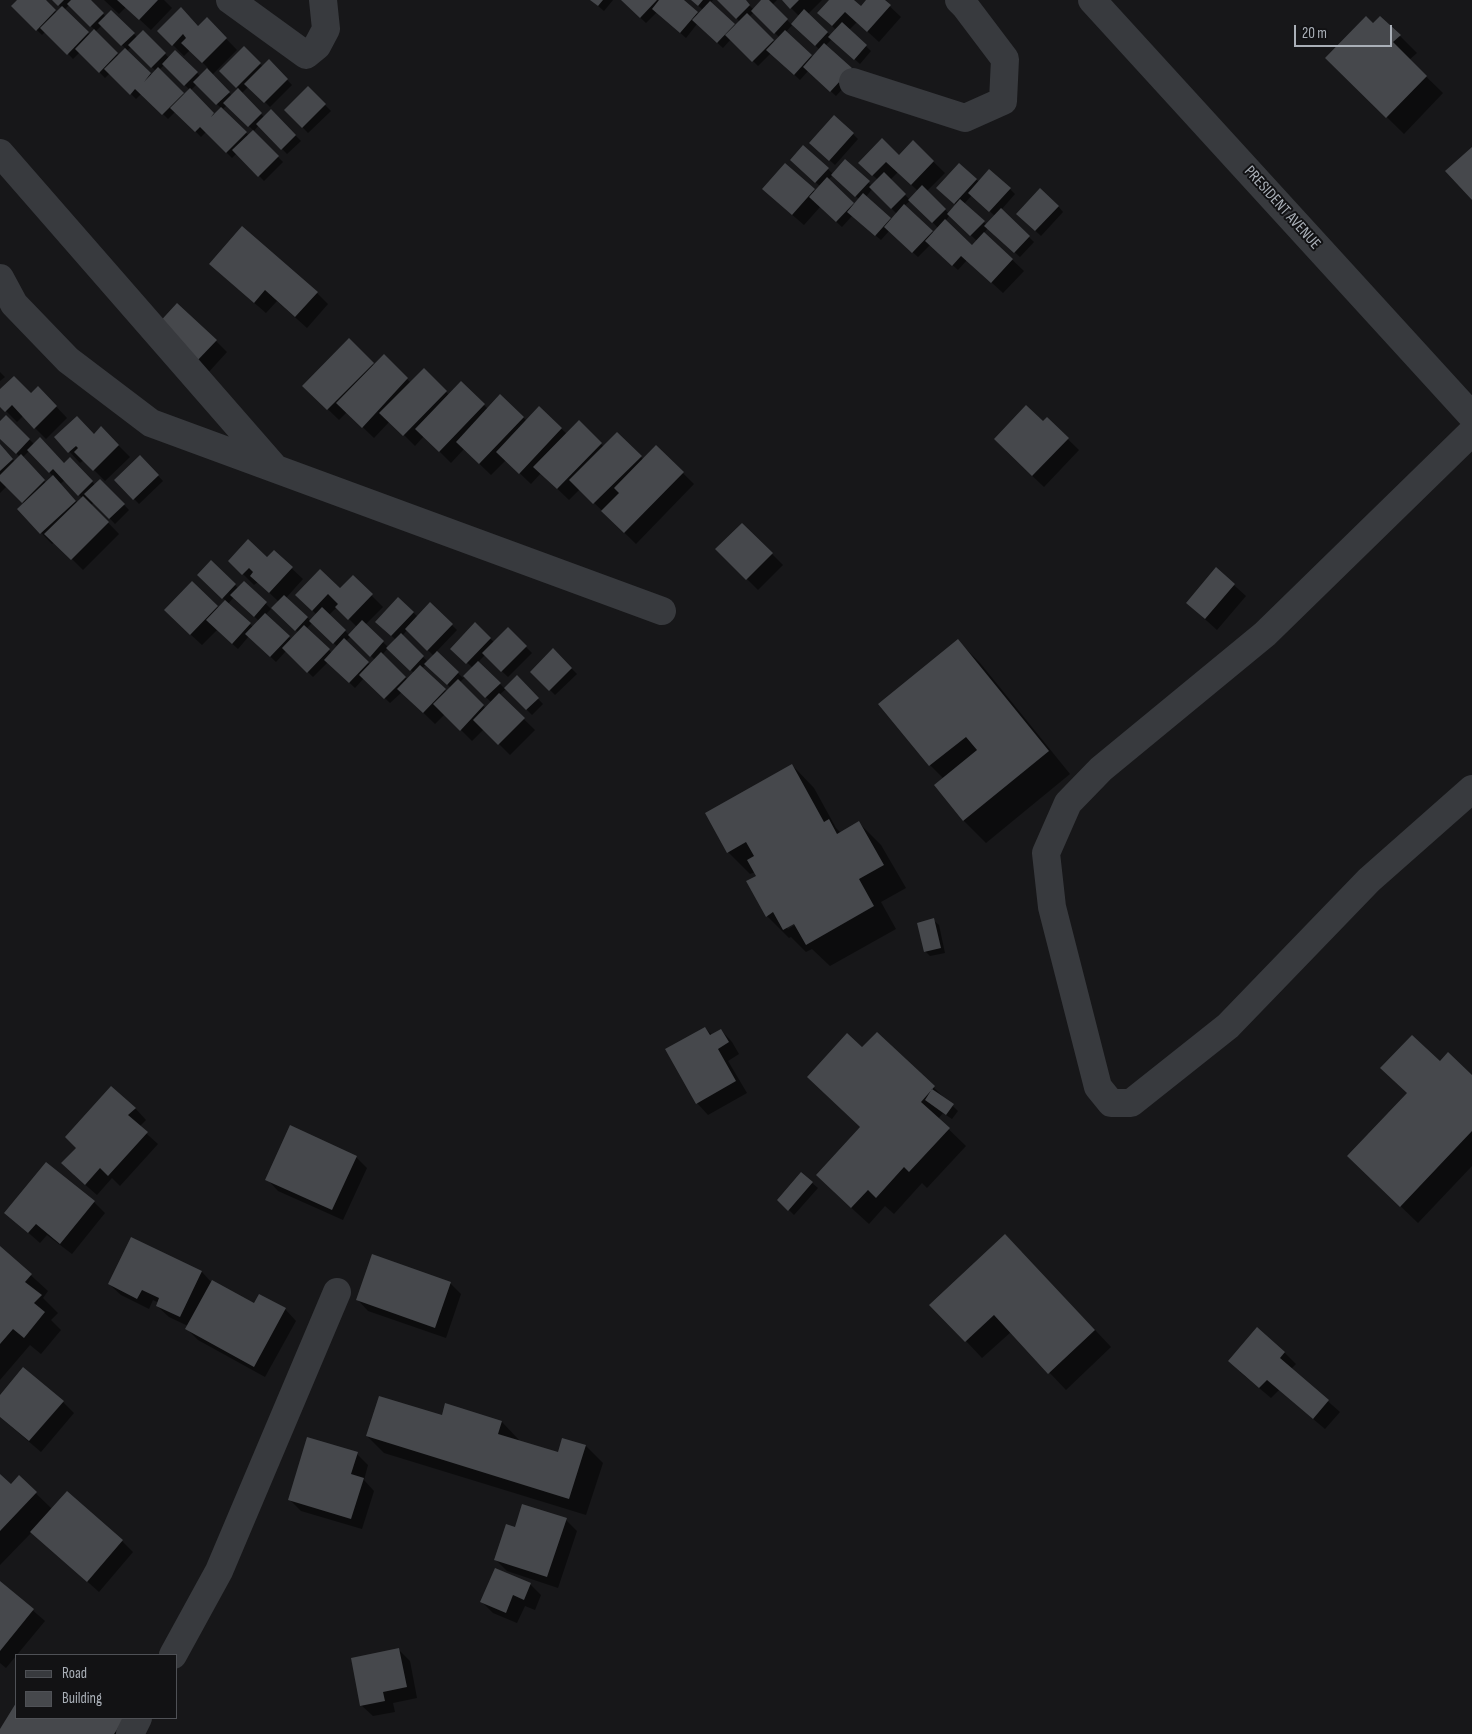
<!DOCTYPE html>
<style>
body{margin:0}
#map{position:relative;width:1472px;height:1734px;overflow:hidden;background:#171719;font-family:"Sofia Sans Condensed",sans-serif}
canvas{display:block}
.legend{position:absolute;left:15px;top:1654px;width:162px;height:65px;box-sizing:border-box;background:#121214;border:1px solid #4f5156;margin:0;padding:6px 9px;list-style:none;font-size:15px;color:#aab0b8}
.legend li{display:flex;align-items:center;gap:10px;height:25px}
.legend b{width:25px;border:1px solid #4f5156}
.scale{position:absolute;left:1294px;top:25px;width:98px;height:22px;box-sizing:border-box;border:2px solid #aab0b8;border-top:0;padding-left:6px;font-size:15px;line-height:18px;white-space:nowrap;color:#aab0b8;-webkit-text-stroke:4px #121214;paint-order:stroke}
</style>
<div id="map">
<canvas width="1472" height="1734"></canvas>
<ul class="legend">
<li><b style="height:6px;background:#383a3e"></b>Road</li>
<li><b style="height:14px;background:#46484c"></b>Building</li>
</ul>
<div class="scale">20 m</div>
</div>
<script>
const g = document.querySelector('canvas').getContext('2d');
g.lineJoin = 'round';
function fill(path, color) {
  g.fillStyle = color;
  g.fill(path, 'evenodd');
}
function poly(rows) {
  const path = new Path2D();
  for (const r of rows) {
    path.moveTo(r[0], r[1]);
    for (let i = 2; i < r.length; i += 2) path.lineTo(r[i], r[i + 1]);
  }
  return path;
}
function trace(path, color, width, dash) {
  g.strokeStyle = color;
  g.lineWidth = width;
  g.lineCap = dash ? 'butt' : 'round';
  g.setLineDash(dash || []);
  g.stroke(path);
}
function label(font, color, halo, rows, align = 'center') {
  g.font = font + ' "Sofia Sans Condensed",sans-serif';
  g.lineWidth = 4;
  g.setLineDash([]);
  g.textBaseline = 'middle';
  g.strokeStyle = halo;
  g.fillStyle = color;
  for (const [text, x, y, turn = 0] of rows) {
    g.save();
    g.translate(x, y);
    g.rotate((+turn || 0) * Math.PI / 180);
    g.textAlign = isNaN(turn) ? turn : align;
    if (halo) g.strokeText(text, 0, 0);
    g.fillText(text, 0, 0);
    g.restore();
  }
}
fill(poly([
 [18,0,45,0,57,13,62,8,54,0,89,0,106,17,111,12,137,37,143,31,169,58,175,52,200,76,208,68,190,50,184,56,159,31,199,27,207,19,237,50,212,75,232,96,239,89,221,71,244,48,263,67,269,61,292,85,270,107,249,86,241,94,264,117,271,111,301,141,287,154,259,125,253,132,283,162,264,181,237,153,232,158,206,132,201,137,176,111,168,119,142,93,136,99,110,73,105,78,80,52,73,59,46,31,42,35,12,6],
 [69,5,95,30,90,35,64,10],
 [102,25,126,49,119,56,95,32],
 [131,47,156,71,152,75,127,51],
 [164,65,190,90,184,95,159,70],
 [197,84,221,108,215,115,190,91],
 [227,105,254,131,250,137,223,109],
 [104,0,164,0,172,8,151,30,126,7,119,14],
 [591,0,613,0,604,11],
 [622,0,682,0,699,15,703,10,692,0,713,0,710,3,736,26,740,22,719,0,744,0,754,10,763,0,777,0,772,5,792,25,799,16,783,0,822,0,808,14,831,36,836,30,819,13,831,0,852,0,861,8,867,0,883,0,901,17,879,42,857,22,849,30,871,51,860,64,832,39,825,46,856,74,836,96,808,71,800,80,771,53,758,66,731,39,723,48,697,24,686,38,657,12,646,23],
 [754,12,780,38,775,43,749,17],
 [793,24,820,50,813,58,785,33],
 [1373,25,1400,36,1417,53,1409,60,1443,93,1404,134,1327,58],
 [308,88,331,111,308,133,286,110],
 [853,134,858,139,835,165,816,148],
 [913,142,945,173,927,191,949,214,957,205,938,188,959,164,979,182,1010,189,1015,194,1001,210,1034,242,1020,257,988,228,984,233,1024,271,1003,293,967,260,958,270,930,245,918,257,889,231,881,240,852,216,842,227,820,207,804,225,775,200,785,165,815,192,820,186,796,165,828,169,833,174,845,161,872,186,878,180,860,163,899,156],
 [898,172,918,191,910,200,890,180],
 [833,175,860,200,855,205,828,180],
 [872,189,897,214,892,220,866,197],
 [972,195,995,216,987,225,964,204],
 [911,200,938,228,934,233,904,206],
 [950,215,977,241,972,246,945,221],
 [1058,206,1063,212,1041,236,1023,219],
 [222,275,317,293,328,304,307,328,277,301,266,313],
 [168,338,216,341,227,352,207,374],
 [349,340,374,366,384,356,411,383,424,370,449,395,461,383,488,409,500,396,527,421,539,408,567,434,579,422,604,447,617,434,643,459,656,447,694,484,636,544,580,489,569,500,541,473,531,484,506,460,491,475,464,449,451,463,424,436,415,446,390,421,374,438,347,412,339,420,304,386],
 [0,372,5,377,0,381],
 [0,391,31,394,49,399,67,418,46,439,23,416,17,422,0,405],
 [6,416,34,444,64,465,70,459,95,485,100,480,129,510,115,524,94,502,91,505,119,534,83,570,55,542,52,544,18,509,25,504,7,486,0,493,0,445,15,462,20,457,0,437,0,422],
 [29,451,53,476,46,483,22,458],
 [65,480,82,498,78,503,60,484],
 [1047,419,1079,450,1044,487,1006,451],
 [101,428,130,457,105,481,84,460,80,463,56,437,94,435],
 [140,457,163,481,139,504,116,480],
 [742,524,783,565,758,590,717,549],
 [274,552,303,579,286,598,311,621,317,615,297,595,340,590,353,577,383,607,365,625,388,647,396,640,377,622,398,598,418,617,430,604,457,630,436,652,463,678,473,668,452,649,475,624,495,643,508,629,532,653,508,677,485,655,478,662,505,689,517,677,543,704,532,715,506,689,499,695,535,730,510,755,484,729,472,741,445,714,435,724,402,692,390,703,364,678,355,688,328,662,313,677,286,651,276,662,249,636,238,649,217,630,202,645,177,622,192,583,219,608,226,601,199,575,211,562,238,588,244,582,271,609,265,615,292,640,298,632,273,608,279,602,258,582,254,585,230,561,267,559],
 [234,597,259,621,253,627,228,604],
 [337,607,357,627,349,635,329,615],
 [312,623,338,647,332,653,306,629],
 [407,630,434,656,428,662,402,636],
 [351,636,375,660,370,665,346,641],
 [388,648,414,673,408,680,382,655],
 [427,664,451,688,447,692,422,668],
 [465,677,492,703,486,709,460,682],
 [1216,569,1246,596,1217,630,1187,603],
 [958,641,980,663,1070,774,986,843,964,821,936,786,944,779,930,765,880,704],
 [553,650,577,674,555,695,532,672],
 [792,765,814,788,836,828,841,833,859,823,881,845,906,888,881,902,896,929,830,966,812,949,806,952,791,937,789,938,767,916,755,872,750,874,728,852],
 [799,920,800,922,788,929,786,927],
 [933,920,939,925,945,953,930,956,925,951],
 [705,1028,712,1035,721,1030,732,1042,739,1054,728,1061,747,1093,708,1115,697,1103],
 [877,1033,958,1111,952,1119,943,1113,938,1119,966,1146,927,1188,922,1183,894,1214,885,1206,869,1224,834,1192,861,1128,808,1077,862,1049],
 [1440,1063,1472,1077,1472,1166,1418,1223,1366,1173],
 [135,1108,146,1120,139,1127,158,1144,120,1186,112,1178,97,1195,74,1175,77,1148],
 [356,1157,367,1168,343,1220,278,1191,267,1179],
 [812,1183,818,1188,794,1215,784,1205],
 [94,1202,105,1213,72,1254,47,1235,40,1243,6,1213],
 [0,1247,48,1291,43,1298,58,1313,51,1320,61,1330,41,1354,30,1345,0,1380],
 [1022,1252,1111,1347,1066,1390,1011,1332,982,1358,966,1341],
 [202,1272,212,1283,255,1304,285,1309,296,1321,265,1377,198,1340,187,1329,188,1326,169,1317,157,1306,159,1303,153,1300,149,1309,121,1295,109,1284],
 [450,1283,461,1294,446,1338,368,1311,357,1299],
 [1284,1352,1296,1364,1291,1369,1340,1412,1325,1429,1279,1390,1271,1398,1240,1372],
 [0,1397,63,1402,74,1413,41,1452,0,1417],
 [446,1405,502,1422,519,1440,518,1441,558,1454,586,1446,603,1463,586,1515,384,1453,367,1436,442,1416],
 [357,1454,368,1465,364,1480,374,1491,362,1529,301,1511,289,1499],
 [0,1475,11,1486,19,1477,52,1509,122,1541,133,1552,99,1592,32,1532,0,1565],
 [566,1520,577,1531,558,1588,507,1571,495,1559,515,1528],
 [0,1582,45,1621,6,1668,0,1663],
 [530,1584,541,1595,535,1610,525,1606,517,1623,493,1613,482,1602],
 [398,1649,410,1661,417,1698,393,1703,395,1712,373,1716,361,1705],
 [16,1706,16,1718,123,1718,140,1734,0,1734,0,1731]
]), '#0007');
fill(poly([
 [17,0,46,0,56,10,36,31,11,6],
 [52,0,64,0,58,6],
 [71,0,91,0,104,13,90,27,67,4],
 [117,0,158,0,139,20],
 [590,0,603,0,598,6],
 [621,0,657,0,640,18],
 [659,0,684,0,698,12,680,33,652,9],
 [691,0,703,0,698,6],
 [717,0,746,0,750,5,736,19],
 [761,0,769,0,788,19,774,34,751,11],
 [782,0,799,0,790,9],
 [829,0,854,0,861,6,866,0,885,0,891,5,867,32,845,12,832,26,817,13],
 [710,1,735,24,717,43,692,20],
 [62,6,89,32,67,55,40,28],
 [181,7,198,26,207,17,227,38,202,63,181,43,186,38,183,34,172,46,157,31],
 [804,9,828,32,815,46,791,24],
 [111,10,135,33,121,46,98,23],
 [747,13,774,40,752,62,725,35],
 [1366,16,1373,23,1380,16,1401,35,1393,42,1427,76,1386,118,1325,58],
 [842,22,867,45,854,60,828,37],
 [94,29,118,53,99,73,75,49],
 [143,30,166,53,151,68,128,45],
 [785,30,812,55,794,75,766,50],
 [824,43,852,68,830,92,803,67],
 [244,46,261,63,236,88,219,71],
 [125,48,151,73,144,82,158,67,184,93,162,115,135,89,130,95,104,69],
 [175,50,198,72,184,86,162,64],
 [269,59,288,79,264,103,244,84],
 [207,68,230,92,216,105,193,82],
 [308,86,326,104,302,128,284,110],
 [190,88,214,113,211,117,221,107,247,132,226,153,200,127,195,132,170,108],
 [238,88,262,113,248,127,223,103],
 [271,109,296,135,281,150,256,124],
 [834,115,854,133,829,161,809,143],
 [253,130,279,156,258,177,232,150],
 [882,138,899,155,913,140,934,161,911,185,886,162,872,176,858,163],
 [803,145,829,168,815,183,790,160],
 [1472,147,1472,200,1445,171],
 [845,159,870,181,855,197,831,175],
 [785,163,815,189,792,215,762,189],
 [959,163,977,179,954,204,936,188],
 [989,169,1011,188,989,212,968,193],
 [884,172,906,194,891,209,869,187],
 [827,177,854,203,836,222,809,197],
 [922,185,946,209,932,223,908,200],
 [1040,188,1059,206,1035,231,1016,214],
 [863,193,891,218,875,236,847,212],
 [960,199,985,221,970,236,947,214],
 [904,204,933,231,912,253,884,227],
 [1001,208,1030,236,1014,253,984,226],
 [945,219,972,245,984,232,1013,259,991,283,961,256,952,266,925,241],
 [242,226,318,292,295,317,265,290,254,303,209,264],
 [177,303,217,340,195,363,155,327],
 [349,338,374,363,327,410,302,386],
 [384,354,408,378,362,428,336,403],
 [424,368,447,391,403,436,379,413],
 [14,376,31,393,38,386,57,406,34,429,12,405,5,412,0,407,0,389],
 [461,381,485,404,439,452,415,429],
 [500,394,524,417,479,464,456,442],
 [1026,405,1043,421,1047,417,1069,438,1032,476,994,439],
 [539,406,562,428,519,474,496,452],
 [6,415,30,439,16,454,0,439,0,421],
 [77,416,94,434,101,426,119,445,93,471,74,452,78,448,76,446,68,453,54,437],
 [579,420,602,443,557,489,533,467],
 [617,432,642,456,593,504,569,480],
 [40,437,64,463,70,457,93,481,78,496,53,469,49,473,27,450],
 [0,444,13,459,0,471],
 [656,445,684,472,624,533,601,511,619,493,614,488],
 [21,454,45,480,22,503,0,481,0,475],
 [140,455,159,475,133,500,114,480],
 [53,475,76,501,40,534,17,509],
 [100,479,125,504,109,519,84,494],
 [83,496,109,522,71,560,44,534],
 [742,523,773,553,746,580,715,549],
 [248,539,267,557,274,550,293,567,269,593,250,576,253,572,249,568,242,575,228,561],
 [211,560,236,584,222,599,197,575],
 [1216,567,1235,584,1205,619,1186,603],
 [320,569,340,588,353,575,373,594,348,620,335,607,338,604,328,594,312,611,295,595],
 [192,581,218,606,190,635,164,610],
 [244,581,267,602,254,617,230,595],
 [284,595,308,617,295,631,271,608],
 [398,597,414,612,391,636,375,622],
 [225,600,251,623,232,644,206,620],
 [430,602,453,624,427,651,405,629],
 [322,607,346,630,333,644,309,621],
 [265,613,290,636,270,657,245,634],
 [362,620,384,641,370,657,348,635],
 [475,622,491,638,466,664,450,649],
 [304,625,330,649,307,673,282,648],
 [508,627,527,646,501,672,482,653],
 [401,633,424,656,410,671,386,648],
 [344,638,369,662,349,683,324,660],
 [958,639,1049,751,963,821,934,785,977,750,966,737,929,766,878,704],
 [553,648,572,668,549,691,530,672],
 [437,651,459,672,447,685,424,664],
 [381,652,406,677,384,699,359,675],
 [478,661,501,683,485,698,463,676],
 [420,665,446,689,423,713,397,689],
 [517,675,539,698,526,710,504,688],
 [458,679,484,705,460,731,433,704],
 [499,693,525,718,498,745,473,720],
 [792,764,824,822,829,819,837,834,859,821,884,865,859,879,874,906,806,945,794,924,783,930,773,912,766,917,746,881,756,876,747,860,754,856,746,842,727,853,705,813],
 [934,918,941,948,924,952,917,923],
 [705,1027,710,1035,721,1029,729,1042,718,1049,736,1081,696,1104,665,1049],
 [877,1032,935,1086,921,1102,950,1128,909,1172,904,1167,876,1198,868,1190,851,1208,816,1175,860,1127,807,1077,847,1033,862,1047],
 [1412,1035,1440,1061,1448,1052,1472,1075,1472,1131,1400,1207,1347,1156,1407,1093,1380,1068],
 [111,1086,136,1108,128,1115,148,1132,108,1176,100,1168,85,1185,61,1163,76,1148,65,1137],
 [932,1089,954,1104,946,1115,925,1100],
 [290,1125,357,1156,332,1210,265,1180],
 [46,1162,95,1201,60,1244,36,1224,28,1233,4,1213],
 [801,1172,813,1182,788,1211,777,1200],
 [1005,1234,1095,1330,1048,1374,994,1315,965,1342,929,1305],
 [131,1237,202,1271,180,1317,156,1306,159,1298,142,1290,137,1299,108,1284],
 [0,1246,32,1274,25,1282,42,1295,34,1303,45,1312,24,1338,13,1329,0,1344],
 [372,1254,451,1282,435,1328,356,1300],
 [212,1280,254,1303,259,1294,286,1308,254,1367,185,1329],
 [1257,1327,1285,1352,1280,1358,1329,1400,1313,1419,1267,1380,1259,1388,1228,1361],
 [23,1367,64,1401,29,1441,0,1417,0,1395],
 [379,1396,442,1415,445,1403,502,1421,498,1434,558,1452,562,1438,586,1445,569,1499,366,1436],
 [307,1437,358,1452,351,1474,364,1478,351,1519,288,1500],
 [0,1474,11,1484,19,1475,37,1492,0,1531],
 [67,1491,123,1540,87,1582,30,1532],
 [522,1504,567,1518,547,1577,494,1560,506,1524,515,1527],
 [495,1568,531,1583,524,1600,513,1595,506,1613,480,1602],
 [0,1581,34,1609,0,1651],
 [399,1648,407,1687,383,1692,385,1701,360,1706,351,1658],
 [16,1703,16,1718,125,1718,114,1734,0,1734,0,1729]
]), '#46484c');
trace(poly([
 [230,0,306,55,317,46,326,29,323,0],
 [1092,0,1472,416],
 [853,82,965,118,1003,101,1005,59,965,6,959,0],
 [0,153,274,467],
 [0,278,14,304,68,360,151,423,662,611],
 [1472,432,1265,634,1101,769,1068,803,1046,853,1052,907,1098,1087,1111,1103,1131,1103,1228,1026,1369,880,1472,789],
 [173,1655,219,1571,337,1292],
 [130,1734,138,1718]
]), '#383a3e', 28);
label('16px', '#aab0b8', '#121214', [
 ["PRESIDENT AVENUE",1282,208,48]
]);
</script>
